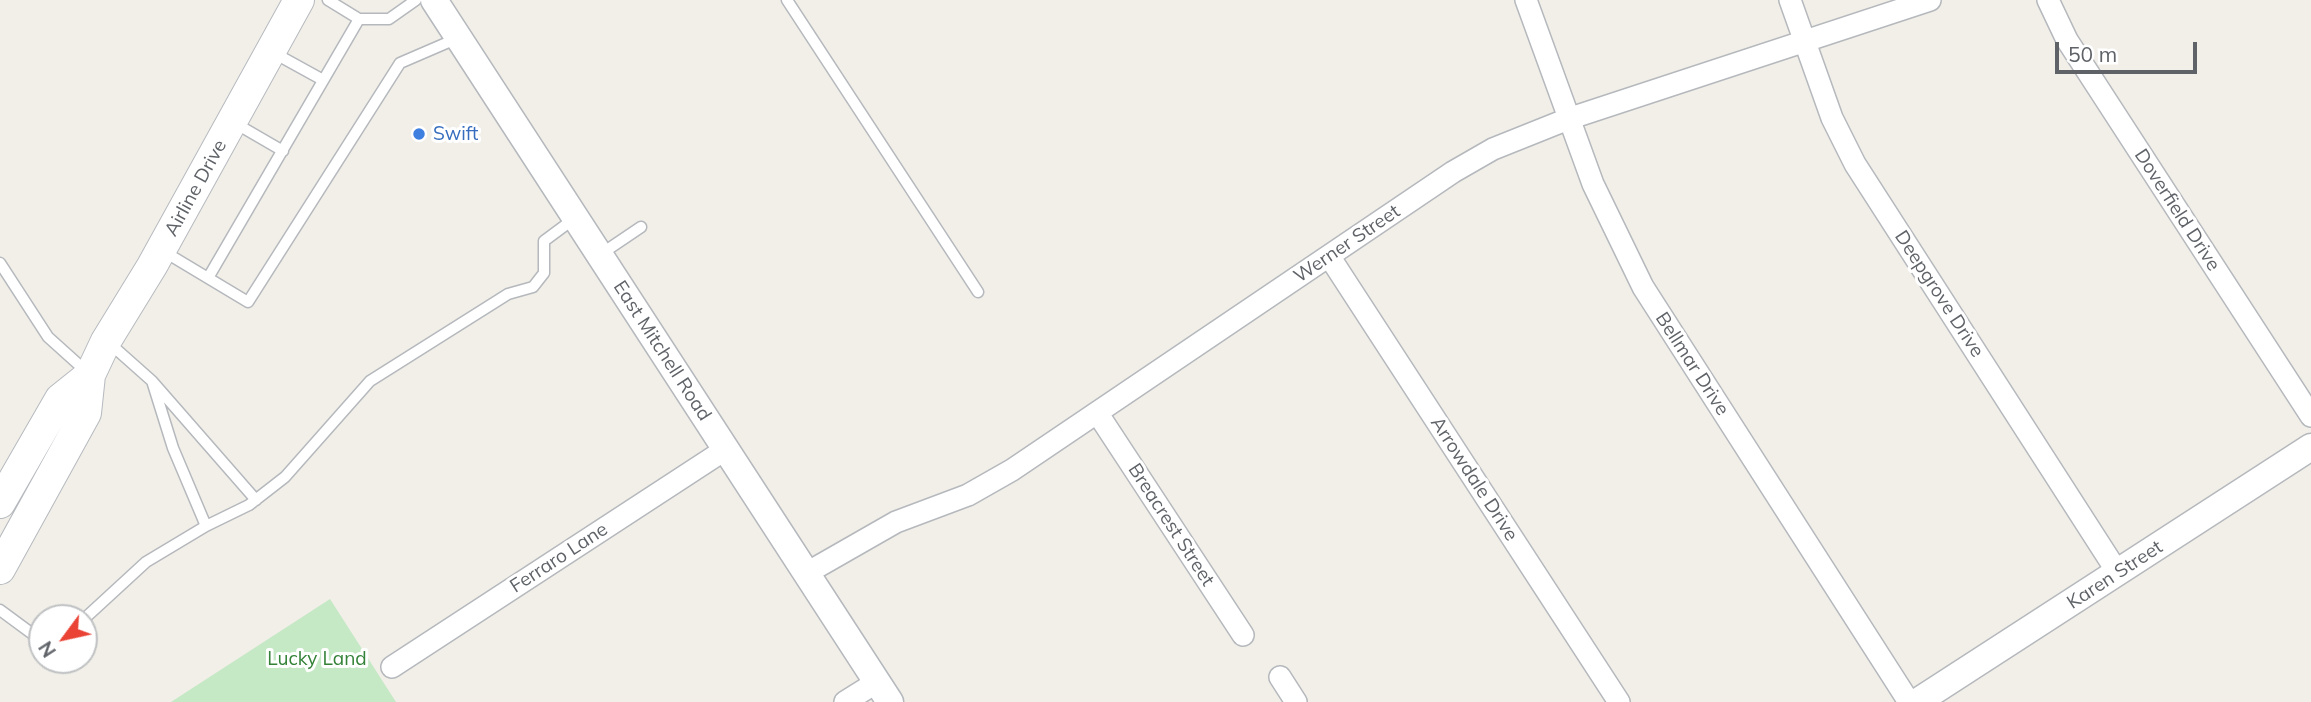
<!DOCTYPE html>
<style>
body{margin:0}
#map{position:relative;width:2311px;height:702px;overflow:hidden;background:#f1efe8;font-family:Mulish,sans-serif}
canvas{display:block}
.north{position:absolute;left:28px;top:604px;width:70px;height:70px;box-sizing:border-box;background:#fff;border:2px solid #bfc1c3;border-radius:50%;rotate:237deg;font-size:19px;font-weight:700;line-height:28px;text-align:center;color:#5f6368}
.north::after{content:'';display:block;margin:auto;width:24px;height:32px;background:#ea4335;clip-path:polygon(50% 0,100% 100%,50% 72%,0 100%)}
.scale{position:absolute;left:2055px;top:42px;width:142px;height:32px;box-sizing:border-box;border:4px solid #5f6368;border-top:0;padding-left:9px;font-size:21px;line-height:24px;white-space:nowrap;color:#5f6368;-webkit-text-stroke:5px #fff;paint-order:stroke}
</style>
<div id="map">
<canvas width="2311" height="702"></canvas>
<div class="north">N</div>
<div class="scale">50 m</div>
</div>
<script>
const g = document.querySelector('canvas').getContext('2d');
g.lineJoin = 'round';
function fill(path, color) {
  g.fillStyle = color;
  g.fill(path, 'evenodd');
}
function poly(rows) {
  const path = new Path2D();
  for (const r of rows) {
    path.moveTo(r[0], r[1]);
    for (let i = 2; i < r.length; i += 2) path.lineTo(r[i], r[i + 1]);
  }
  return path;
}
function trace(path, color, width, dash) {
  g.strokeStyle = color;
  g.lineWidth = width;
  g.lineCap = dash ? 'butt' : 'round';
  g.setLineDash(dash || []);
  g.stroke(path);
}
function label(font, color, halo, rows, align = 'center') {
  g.font = font + ' Mulish,sans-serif';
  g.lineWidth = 6;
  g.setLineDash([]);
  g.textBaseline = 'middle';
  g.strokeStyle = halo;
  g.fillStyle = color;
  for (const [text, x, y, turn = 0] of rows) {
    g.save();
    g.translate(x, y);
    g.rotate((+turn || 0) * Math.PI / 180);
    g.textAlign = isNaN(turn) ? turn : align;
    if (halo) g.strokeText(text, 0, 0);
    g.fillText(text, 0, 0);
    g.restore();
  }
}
fill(poly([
 [330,599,396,702,171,702]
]), '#c5e8c5');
const service = poly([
 [787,0,978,292],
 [359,19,389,19,416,0],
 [274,53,323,80],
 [233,122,283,151],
 [163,251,248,302,400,63,458,38],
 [601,254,641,227],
 [0,263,48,337,88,373],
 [208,278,359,19,328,0],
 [107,341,152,381,256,500],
 [153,384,173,448,206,526],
 [0,610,42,641],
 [84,619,146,562,206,526,249,505,285,477,370,381,508,294,533,287,544,273,544,241,575,218]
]);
const minor = poly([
 [1526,0,1593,184,1643,287,1909,702],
 [1790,0,1832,118,1855,164,2118,573],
 [2048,0,2067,40,2311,416],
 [1329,256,1619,702],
 [1098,414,1243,635],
 [805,574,896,522,968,495,1012,470,1453,172,1493,149,1568,119,1930,0],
 [392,667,726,449],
 [1280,677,1296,702],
 [845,702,877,682]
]);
const tertiary = poly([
 [434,0,890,702],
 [1917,702,2311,447]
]);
const secondary = poly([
 [0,503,60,399,90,375],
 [0,569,86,413,90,375,106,341,152,266,299,0]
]);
trace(service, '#b5b8bc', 13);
trace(minor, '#b5b8bc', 24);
trace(tertiary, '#b5b8bc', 29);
trace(secondary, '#b6babf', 32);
trace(service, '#fff', 10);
trace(minor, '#fff', 21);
trace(tertiary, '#fff', 26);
trace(secondary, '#fff', 30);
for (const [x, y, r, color] of [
 [419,134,7,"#3f7fe0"]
]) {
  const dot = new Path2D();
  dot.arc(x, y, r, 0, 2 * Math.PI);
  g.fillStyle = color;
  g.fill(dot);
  trace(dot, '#fff', 2.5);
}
label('19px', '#366cbe', '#fff', [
 ["Swift",433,134]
], 'left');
label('19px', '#5f6368', '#fff', [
 ["Airline Drive",196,188,-61],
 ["Doverfield Drive",2177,210,57],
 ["Werner Street",1347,244,-34],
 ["Deepgrove Drive",1939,294,57],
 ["East Mitchell Road",662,351,57],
 ["Bellmar Drive",1692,364,57],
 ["Arrowdale Drive",1474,479,57],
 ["Breacrest Street",1171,525,57],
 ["Ferraro Lane",559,558,-33],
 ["Karen Street",2115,575,-33]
]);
label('19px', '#348238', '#fff', [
 ["Lucky Land",317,659]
]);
</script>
